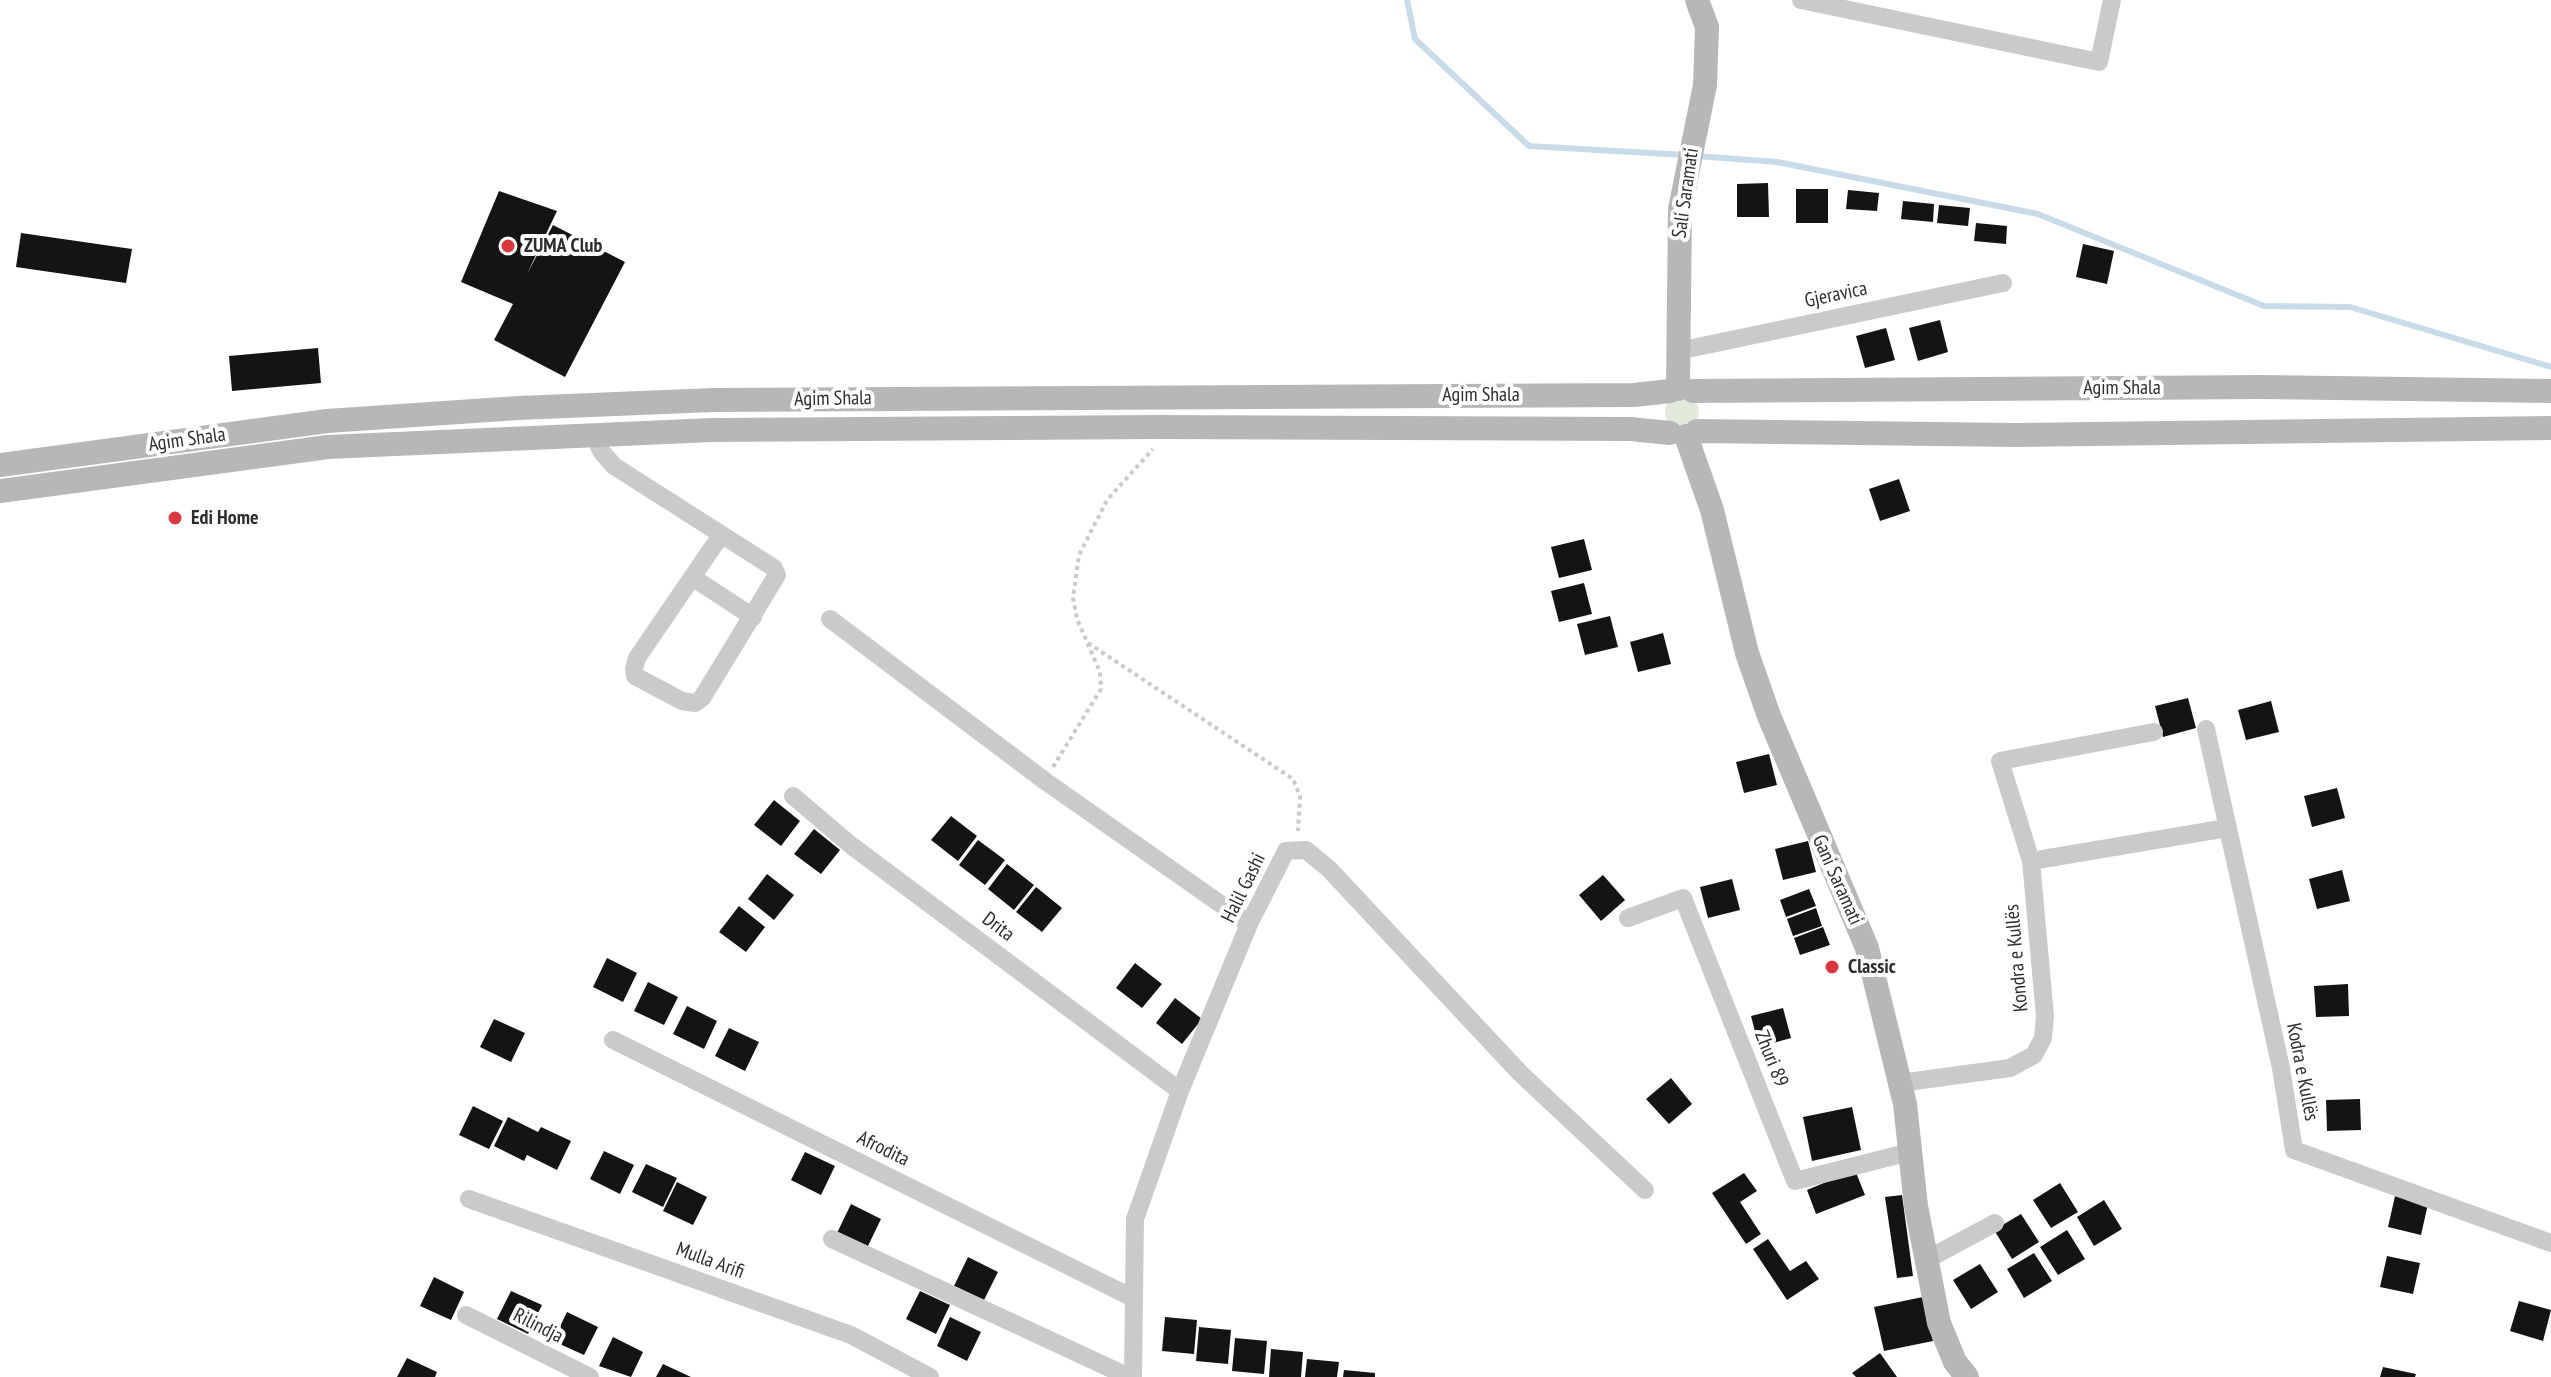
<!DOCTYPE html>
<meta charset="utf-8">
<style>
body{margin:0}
canvas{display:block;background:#fff}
</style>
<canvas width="2551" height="1377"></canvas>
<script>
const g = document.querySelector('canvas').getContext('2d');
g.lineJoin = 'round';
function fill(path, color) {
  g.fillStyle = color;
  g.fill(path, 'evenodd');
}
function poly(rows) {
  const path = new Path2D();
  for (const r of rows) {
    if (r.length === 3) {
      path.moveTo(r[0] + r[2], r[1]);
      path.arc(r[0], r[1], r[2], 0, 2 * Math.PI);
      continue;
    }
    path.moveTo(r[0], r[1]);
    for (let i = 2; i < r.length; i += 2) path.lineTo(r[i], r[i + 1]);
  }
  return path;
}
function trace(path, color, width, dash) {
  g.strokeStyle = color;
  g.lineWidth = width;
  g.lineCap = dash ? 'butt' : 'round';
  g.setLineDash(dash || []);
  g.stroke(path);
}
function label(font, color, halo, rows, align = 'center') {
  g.font = font + ' "PT Sans Narrow",sans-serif';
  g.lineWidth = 8;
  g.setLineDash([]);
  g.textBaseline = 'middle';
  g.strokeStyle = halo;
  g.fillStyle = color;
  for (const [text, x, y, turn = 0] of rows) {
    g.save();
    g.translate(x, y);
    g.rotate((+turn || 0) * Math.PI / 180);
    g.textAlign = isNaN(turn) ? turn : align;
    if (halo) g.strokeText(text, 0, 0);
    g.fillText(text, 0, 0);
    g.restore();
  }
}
fill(poly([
 [1682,412,17]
]), '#e3eadb');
trace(poly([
 [1407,0,1415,39,1529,146,1685,155],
 [1696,156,1777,162,2038,214,2264,306,2350,307,2551,367]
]), '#c8dbe9', 6);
fill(poly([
 [1768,183,1769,217,1737,217,1737,184],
 [1796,189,1828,189,1828,223,1796,223],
 [1848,190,1879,193,1877,211,1846,209],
 [499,191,557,211,527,274,553,225,625,262,565,377,494,340,513,304,461,282],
 [1903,201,1934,204,1933,222,1901,219],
 [1939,205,1970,208,1968,226,1937,223],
 [1976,223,2007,226,2006,244,1974,241],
 [21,233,132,249,126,283,16,267],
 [2083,244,2114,251,2107,284,2076,277],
 [1940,320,1948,352,1918,361,1909,328],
 [1886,328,1895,360,1865,368,1856,336],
 [318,348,321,383,232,391,229,356],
 [1899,479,1910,511,1880,521,1869,489],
 [1584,539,1592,570,1559,578,1551,547],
 [1584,583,1592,614,1559,622,1551,591],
 [1610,616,1618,647,1585,655,1577,624],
 [1663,633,1671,664,1638,672,1630,642],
 [2188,698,2196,728,2163,737,2155,706],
 [2271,701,2279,732,2246,740,2238,710],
 [1769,754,1777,785,1744,793,1736,762],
 [2337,788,2345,818,2312,827,2304,796],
 [774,800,800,821,781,846,754,825],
 [951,816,977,836,958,861,931,840],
 [814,829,840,850,821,874,794,854],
 [978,840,1005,860,985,885,959,865],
 [1808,841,1816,872,1783,880,1775,849],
 [1007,864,1034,885,1014,910,988,889],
 [2342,870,2350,901,2317,909,2309,879],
 [767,874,794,895,774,920,748,899],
 [1603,875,1625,900,1601,921,1579,895],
 [1732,879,1740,910,1708,918,1700,887],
 [1036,887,1062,908,1042,932,1016,912],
 [1809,889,1816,906,1786,917,1780,900],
 [739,906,765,927,746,952,719,932],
 [1816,908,1822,926,1793,936,1787,919],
 [1823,927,1830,945,1800,955,1794,938],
 [607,958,637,973,623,1002,593,987],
 [1135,963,1162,984,1142,1008,1116,988],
 [648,982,678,997,664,1025,634,1011],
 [2348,984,2349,1016,2316,1017,2314,986],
 [1175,998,1202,1019,1182,1044,1156,1023],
 [687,1006,717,1021,704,1049,673,1034],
 [1783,1008,1791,1038,1759,1047,1751,1016],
 [494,1019,525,1033,511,1062,480,1047],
 [729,1028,759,1042,745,1071,715,1056],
 [1671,1078,1692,1104,1669,1124,1646,1099],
 [2360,1099,2361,1130,2327,1131,2326,1100],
 [473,1106,503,1121,489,1149,459,1135],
 [1852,1107,1861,1150,1812,1161,1803,1117],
 [508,1117,538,1132,541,1127,571,1141,557,1170,527,1155,524,1161,494,1146],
 [604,1151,634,1165,620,1194,590,1179],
 [805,1152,835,1166,821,1195,791,1180],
 [646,1164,677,1178,663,1207,632,1192],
 [1855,1170,1865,1195,1816,1214,1807,1190],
 [1744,1173,1757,1191,1740,1202,1761,1234,1746,1244,1712,1193],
 [677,1182,707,1197,693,1225,663,1211],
 [2060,1183,2078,1212,2051,1228,2033,1200],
 [1902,1195,1913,1276,1897,1278,1885,1197],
 [2395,1196,2428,1204,2421,1235,2388,1227],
 [2104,1200,2122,1229,2094,1246,2077,1217],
 [851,1204,881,1219,867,1248,837,1233],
 [2021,1214,2039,1242,2012,1259,1994,1230],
 [2067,1230,2085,1259,2058,1275,2040,1247],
 [1768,1239,1790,1271,1806,1261,1819,1279,1787,1300,1753,1249],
 [2034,1253,2052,1281,2024,1298,2007,1269],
 [2387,1256,2420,1263,2413,1294,2380,1287],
 [968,1257,998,1272,984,1300,954,1286],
 [1980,1264,1998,1292,1971,1309,1953,1280],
 [434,1277,464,1292,451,1320,420,1306],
 [511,1291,542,1305,528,1334,497,1319],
 [920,1291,950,1305,936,1334,906,1319],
 [1923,1297,1933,1341,1884,1351,1874,1307],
 [2519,1301,2551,1310,2543,1341,2510,1331],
 [567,1312,598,1327,584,1355,553,1341],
 [950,1317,981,1332,967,1361,937,1346],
 [1165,1317,1197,1320,1194,1354,1162,1351],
 [1199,1327,1231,1330,1228,1364,1196,1361],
 [613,1337,643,1352,631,1377,599,1366],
 [1235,1338,1267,1341,1264,1374,1232,1371],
 [1271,1349,1303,1352,1301,1377,1269,1377],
 [1880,1353,1897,1377,1856,1377,1852,1373],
 [407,1358,437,1372,435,1377,397,1377],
 [1307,1359,1339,1362,1337,1377,1305,1377],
 [663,1364,691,1377,656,1377],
 [2383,1367,2416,1374,2415,1377,2380,1377],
 [1344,1370,1375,1373,1375,1377,1343,1377]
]), '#141414');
trace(poly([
 [1088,643,1293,779,1300,796,1298,831],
 [1053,767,1101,689,1100,672,1077,619,1073,598,1079,555,1107,500,1153,449]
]), '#cacaca', 4, [4, 4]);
trace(poly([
 [1801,0,2099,62,2112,0],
 [1678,351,2003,283],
 [594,435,601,451,614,466,774,568,777,575,702,698,695,703,682,701,635,676,634,669,637,658,721,535],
 [692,577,753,617],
 [830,619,1045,781,1249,924],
 [2206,729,2281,1068,2294,1150,2551,1243],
 [793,796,852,846,1180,1091],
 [2031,861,2227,828],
 [1628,918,1683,898,1795,1181,1910,1152],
 [613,1040,1133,1298],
 [1900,1083,2010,1068,2034,1055,2043,1038,2045,1016,2031,861,2000,761,2154,732],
 [469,1199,851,1335,930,1377],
 [832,1239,1129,1377],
 [1926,1260,1995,1223],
 [466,1315,590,1377],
 [1133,1377,1135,1219,1180,1091,1249,924,1286,851,1306,850,1329,869,1521,1074,1645,1190]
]), '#cacaca', 18);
trace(poly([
 [1678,389,1680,209,1705,85,1707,27,1697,0],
 [1693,391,2262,387,2551,391],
 [1697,431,2016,435,2551,428],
 [1686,436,1712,510,1747,653,1769,716,1867,948,1905,1104,1916,1206,1939,1323,1955,1362,1967,1377],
 [0,465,327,421,518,408,714,400,1634,395,1670,391],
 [0,491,328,447,712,430,1158,427,1630,429,1670,433]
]), '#b7b7b7', 24);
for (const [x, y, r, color] of [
 [508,246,8,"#dc3740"],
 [175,518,8,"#dc3740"],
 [1832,967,8,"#dc3740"]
]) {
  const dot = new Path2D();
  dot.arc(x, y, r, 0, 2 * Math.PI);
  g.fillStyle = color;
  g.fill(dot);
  trace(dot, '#fff', 3);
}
label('20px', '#2d2d2d', '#fff', [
 ["Sali Saramati",1686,193,-82],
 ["Gjeravica",1836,295,-12],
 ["Agim Shala",2122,388],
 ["Agim Shala",1481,395],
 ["Agim Shala",833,399,-1],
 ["Agim Shala",187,440,-8],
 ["Gani Saramati",1837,880,66],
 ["Halil Gashi",1244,888,-64],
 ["Drita",998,927,37],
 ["Kondra e Kullës",2017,958,-95],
 ["Zhuri 89",1771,1059,68],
 ["Kodra e Kullës",2302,1072,79],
 ["Afrodita",883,1149,26],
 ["Mulla Arifi",710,1261,20],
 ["Rilindja",538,1326,27]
]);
label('bold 20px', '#2d2d2d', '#fff', [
 ["ZUMA Club",524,246],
 ["Edi Home",191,518],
 ["Classic",1848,967]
], 'left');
</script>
